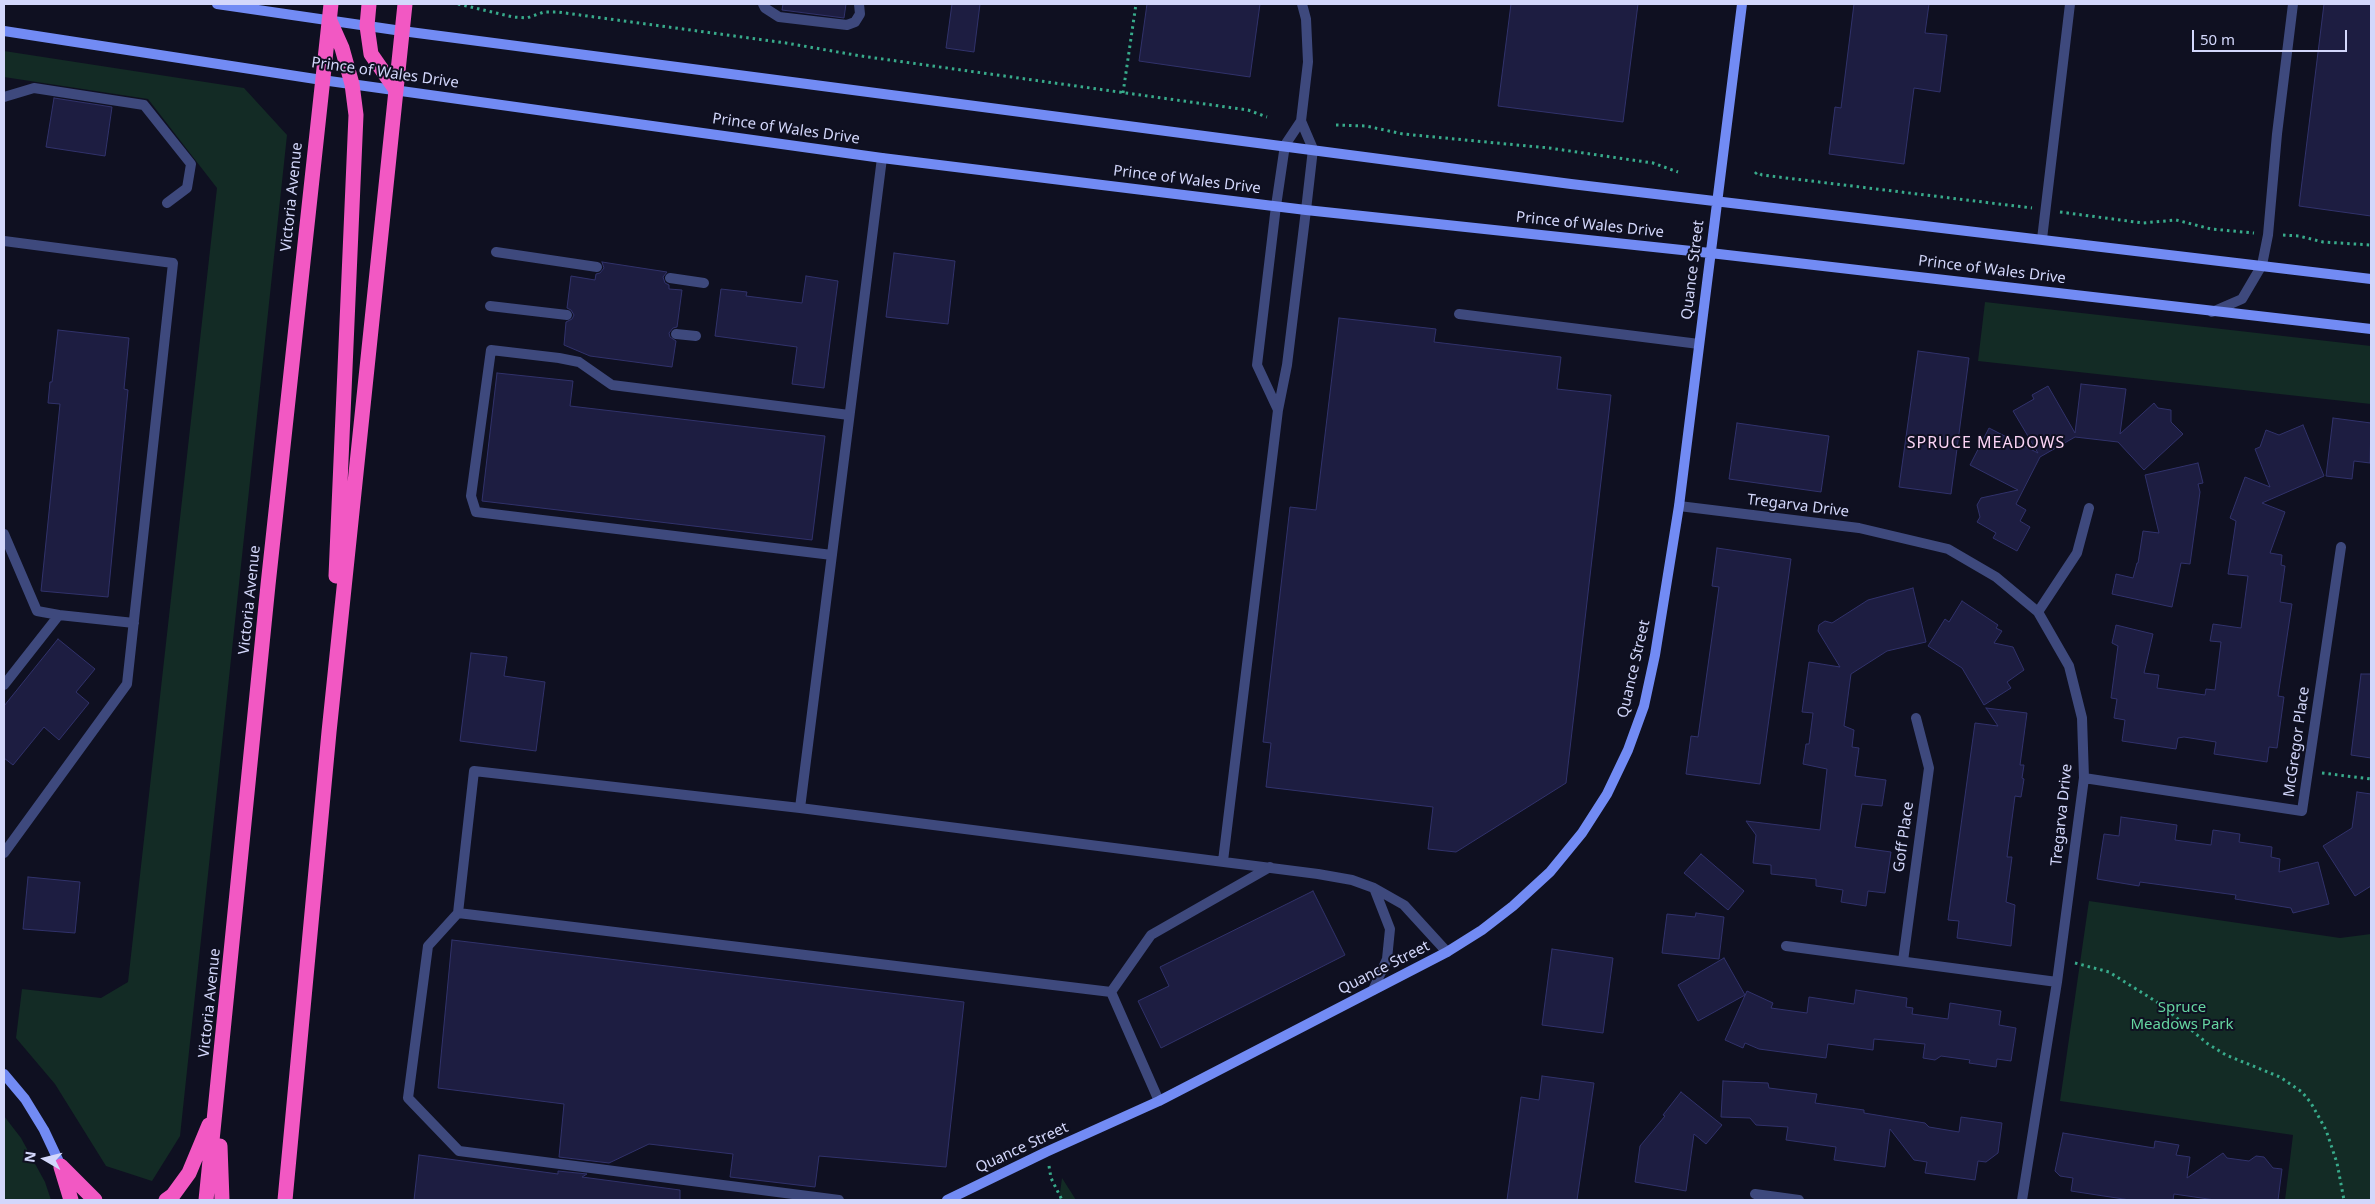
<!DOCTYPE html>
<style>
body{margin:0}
#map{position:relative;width:2375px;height:1204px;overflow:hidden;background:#0f1021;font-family:"Noto Sans",sans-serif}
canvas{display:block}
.frame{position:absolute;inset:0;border:5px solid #d3d7fb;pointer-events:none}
.north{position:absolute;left:20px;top:1134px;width:50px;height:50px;-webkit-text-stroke:4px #0f1021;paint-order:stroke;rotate:278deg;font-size:14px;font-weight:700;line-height:20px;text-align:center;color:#d3d7fb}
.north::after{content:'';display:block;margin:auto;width:18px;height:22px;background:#d3d7fb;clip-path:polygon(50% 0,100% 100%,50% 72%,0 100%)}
.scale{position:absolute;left:2192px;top:30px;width:155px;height:22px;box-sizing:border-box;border:2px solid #d3d7fb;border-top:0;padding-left:6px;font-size:15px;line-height:18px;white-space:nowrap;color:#d3d7fb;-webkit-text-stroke:4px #0f1021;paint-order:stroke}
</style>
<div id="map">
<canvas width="2375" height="1204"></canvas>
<div class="frame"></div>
<div class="north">N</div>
<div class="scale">50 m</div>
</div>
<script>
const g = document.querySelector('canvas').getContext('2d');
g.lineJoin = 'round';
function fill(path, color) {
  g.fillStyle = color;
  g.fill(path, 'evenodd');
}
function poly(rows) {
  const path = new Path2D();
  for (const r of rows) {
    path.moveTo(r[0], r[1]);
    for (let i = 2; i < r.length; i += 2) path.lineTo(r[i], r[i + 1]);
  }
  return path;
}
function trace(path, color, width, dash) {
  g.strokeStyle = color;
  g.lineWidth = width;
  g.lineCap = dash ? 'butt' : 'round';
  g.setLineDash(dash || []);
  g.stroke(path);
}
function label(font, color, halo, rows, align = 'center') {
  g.font = font + ' "Noto Sans",sans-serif';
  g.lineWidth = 4;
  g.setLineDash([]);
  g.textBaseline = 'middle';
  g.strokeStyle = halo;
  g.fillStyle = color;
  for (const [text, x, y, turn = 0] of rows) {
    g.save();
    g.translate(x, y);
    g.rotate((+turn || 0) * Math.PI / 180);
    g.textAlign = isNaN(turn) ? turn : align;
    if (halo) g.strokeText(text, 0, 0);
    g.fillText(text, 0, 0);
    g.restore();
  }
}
fill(poly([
 [4,51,244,88,287,135,180,1136,152,1181,106,1166,55,1084,16,1038,22,989,101,998,128,982,217,188,148,99,4,77],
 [1985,302,2371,346,2371,404,1978,361],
 [2089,901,2340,938,2371,934,2371,1200,2285,1200,2293,1135,2060,1101],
 [4,1116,21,1138,45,1182,51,1200,4,1200],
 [1062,1178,1076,1200,1059,1200]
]), '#132b25');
const building = poly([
 [783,4,846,4,844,18,782,10,783,4],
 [952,4,980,4,974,52,946,48,952,4],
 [1147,4,1260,4,1250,77,1139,61,1147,4],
 [1511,4,1638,4,1623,122,1498,106,1511,4],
 [1854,4,1929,4,1925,33,1947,35,1940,92,1914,88,1904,164,1829,154,1835,107,1841,108,1854,4],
 [2324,4,2371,4,2371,216,2299,206,2324,4],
 [54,98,112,107,105,156,46,147,54,98],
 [894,253,955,261,948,324,886,317,894,253],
 [602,262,667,272,663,277,665,283,669,285,669,289,682,290,677,327,673,328,669,333,670,337,676,341,672,367,590,356,564,345,566,322,572,319,574,315,571,310,567,308,571,276,595,280,596,274,600,273,604,268,602,262],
 [806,276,838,281,824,388,792,384,797,347,715,336,721,289,747,292,746,296,802,303,806,276],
 [1339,318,1436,329,1434,342,1561,357,1557,389,1611,395,1566,783,1456,852,1428,849,1433,807,1266,787,1271,743,1263,742,1290,507,1316,510,1339,318],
 [58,330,129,338,124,389,128,390,108,597,41,591,60,404,48,403,50,382,52,382,58,330],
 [1918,351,1969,358,1951,494,1899,487,1918,351],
 [497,373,573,381,570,406,825,436,812,540,482,501,497,373],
 [2081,384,2126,389,2120,434,2154,403,2158,408,2171,410,2171,422,2183,434,2144,470,2118,442,2075,437,2040,457,2016,504,2026,510,2020,521,2030,527,2017,551,1993,538,1996,533,1977,522,1980,517,1977,505,1981,498,2018,490,1970,465,1989,428,2038,453,2013,411,2034,399,2032,395,2048,386,2075,433,2081,384],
 [2333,418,2371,423,2370,463,2354,461,2352,479,2326,476,2333,418],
 [1737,423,1829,436,1821,492,1729,479,1737,423],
 [2303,425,2324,476,2262,503,2285,512,2270,553,2282,555,2281,565,2285,566,2280,602,2292,604,2278,696,2284,697,2277,748,2269,747,2267,762,2214,754,2216,742,2184,737,2178,738,2176,749,2122,741,2125,720,2114,718,2117,699,2111,698,2118,646,2112,643,2116,625,2153,634,2144,673,2159,675,2157,688,2205,695,2206,689,2215,690,2221,642,2210,641,2213,624,2241,628,2248,576,2228,574,2236,521,2230,518,2245,477,2270,487,2255,449,2260,447,2266,430,2279,435,2303,425],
 [2198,463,2203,483,2198,484,2200,492,2190,564,2181,563,2172,607,2112,594,2116,574,2133,578,2137,563,2138,563,2143,531,2159,533,2145,475,2198,463],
 [1717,548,1791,559,1760,784,1686,774,1691,736,1698,737,1719,587,1712,586,1717,548],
 [1913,588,1926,642,1887,651,1851,674,1844,726,1854,730,1852,747,1859,748,1855,776,1886,780,1882,806,1862,804,1855,847,1891,852,1885,893,1868,891,1866,906,1841,902,1843,890,1816,886,1816,879,1771,874,1771,865,1753,863,1756,835,1746,821,1820,830,1827,769,1803,764,1806,744,1809,744,1813,713,1802,712,1809,662,1840,667,1818,631,1819,625,1825,621,1832,623,1868,600,1913,588],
 [1962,601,1998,625,1996,628,2002,631,1994,643,2013,647,2024,670,2007,682,2011,688,1984,705,1962,668,1928,646,1945,619,1949,622,1962,601],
 [58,639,95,669,76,692,89,703,59,740,44,727,13,765,4,758,4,706,58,639],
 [471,653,507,657,504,676,545,682,536,751,460,741,471,653],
 [2361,674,2371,674,2371,758,2351,755,2361,674],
 [1986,708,2027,713,2020,765,2024,765,2022,778,2024,779,2021,797,2015,796,2007,857,2012,857,2006,902,2015,905,2011,946,1957,938,1959,921,1948,920,1975,723,1998,726,1986,708],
 [2357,792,2371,794,2371,886,2355,896,2323,846,2352,828,2357,792],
 [2121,817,2177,825,2175,840,2211,845,2213,830,2240,834,2239,842,2272,847,2271,857,2280,859,2279,872,2318,862,2329,904,2293,913,2291,908,2235,899,2236,895,2140,882,2139,886,2097,879,2104,834,2119,836,2121,817],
 [1701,854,1744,891,1728,910,1684,873,1701,854],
 [28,877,80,882,75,933,23,929,28,877],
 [1313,891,1345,955,1161,1048,1138,1001,1169,986,1160,967,1313,891],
 [1696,913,1724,917,1719,959,1662,953,1667,914,1695,917,1696,913],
 [452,940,964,1002,946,1167,819,1156,815,1187,730,1177,733,1154,649,1144,609,1163,559,1157,564,1104,438,1088,452,940],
 [1552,949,1613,958,1603,1033,1542,1025,1552,949],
 [1724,958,1745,995,1698,1021,1678,985,1724,958],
 [1856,990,1907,998,1906,1007,1913,1008,1912,1014,1948,1019,1950,1003,2001,1011,1999,1025,2016,1028,2011,1061,1997,1059,1996,1067,1969,1063,1970,1060,1941,1056,1935,1060,1923,1058,1925,1044,1874,1039,1873,1050,1828,1044,1826,1058,1759,1049,1745,1043,1743,1048,1725,1040,1747,991,1773,1003,1771,1008,1807,1013,1809,997,1854,1004,1856,990],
 [1542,1076,1594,1083,1577,1200,1507,1200,1521,1097,1539,1100,1542,1076],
 [1723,1081,1768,1083,1769,1088,1817,1094,1815,1103,1864,1110,1864,1113,1925,1123,1929,1127,1959,1132,1961,1117,2002,1123,1998,1153,1986,1162,1978,1161,1975,1180,1925,1173,1927,1162,1914,1160,1890,1129,1885,1167,1834,1160,1836,1147,1786,1140,1788,1127,1756,1125,1750,1118,1721,1117,1723,1081],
 [1681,1092,1722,1125,1706,1144,1694,1134,1686,1191,1635,1182,1640,1146,1665,1116,1663,1115,1681,1092],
 [2063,1133,2154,1148,2155,1141,2179,1145,2176,1155,2190,1157,2187,1178,2223,1153,2227,1158,2249,1161,2256,1156,2264,1157,2273,1168,2282,1169,2278,1200,2215,1200,2174,1194,2173,1200,2130,1200,2071,1191,2073,1178,2060,1176,2055,1171,2063,1133],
 [419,1155,558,1174,558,1171,587,1174,582,1177,680,1190,680,1200,414,1200,419,1155]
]);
fill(building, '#1d1d41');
trace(building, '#31326b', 1);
trace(poly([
 [458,4,513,17,527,18,544,12,558,12,786,43,861,56,1248,110,1267,117],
 [1123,93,1136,4],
 [1336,125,1366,126,1403,134,1549,148,1653,163,1678,172],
 [1755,174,1757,172,1762,175,2032,208],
 [2060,212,2143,223,2176,220,2211,229,2254,233],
 [2283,235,2299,236,2323,242,2371,245],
 [2322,773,2371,779],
 [2075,963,2109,972,2160,1004,2208,1044,2226,1055,2280,1077,2302,1092,2311,1103,2326,1130,2337,1163,2344,1200],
 [1049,1166,1051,1178,1062,1200]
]), '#38ab8b', 3, [2.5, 4]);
trace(poly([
 [763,4,765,8,779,17,847,25,855,22,860,14,859,4],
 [4,97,34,88,144,105,191,164,187,188,167,203],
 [1276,206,1257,365,1278,410],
 [2042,239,2070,4],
 [4,241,173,263,127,684,4,853],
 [496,252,597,267],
 [670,278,704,283],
 [490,306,567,315],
 [2212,312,2242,299,2262,265,2268,235,2277,134,2293,4],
 [1459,314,1699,344],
 [676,334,696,336],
 [4,534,37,611,59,615],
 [832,555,476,512,471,496,491,350,559,358,579,362,612,385,849,415],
 [4,685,59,615,134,623],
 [800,808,882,158],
 [1223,861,1278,410,1287,365,1306,210],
 [458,913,1111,992],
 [1373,990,1387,959,1390,929,1374,888],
 [1159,1101,1111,992,1151,935,1270,867],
 [839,1200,459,1151,408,1098,428,946,458,913,474,771,800,808,1318,874,1352,880,1374,888,1404,905,1447,952]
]), '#3e497d', 10);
trace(poly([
 [1301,121,1313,149,1306,210],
 [1276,206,1285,145,1301,121,1308,62,1306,19,1302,4],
 [1679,506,1859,528,1948,549,1996,577,2038,612,2069,666,2082,718,2084,778,2057,982,2022,1200],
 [2038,612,2077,553,2089,508],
 [2084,778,2302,811,2341,547],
 [1786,946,2057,982],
 [1903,961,1929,768,1916,718],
 [1755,1194,1799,1200]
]), '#3e497d', 10);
trace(poly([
 [217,4,402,31,1571,184,2371,279],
 [4,31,322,80,882,158,1306,210,1710,253,2371,329],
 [4,1074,25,1099,44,1130,61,1166],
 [947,1200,1046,1152,1159,1101,1447,952,1482,930,1513,906,1550,872,1582,833,1607,794,1628,750,1644,706,1655,655,1679,506,1742,4]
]), '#728bf4', 10);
trace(poly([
 [369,4,367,26,371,54,396,90],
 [330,21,342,48,352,84,356,115,336,576],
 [220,1146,222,1200],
 [61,1166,95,1200],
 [61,1167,71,1200],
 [166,1200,173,1195,189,1173,209,1125],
 [206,1200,268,585,331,4],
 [285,1200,329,732,405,4]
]), '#f258c3', 15);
label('15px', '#d3d7fb', '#0f1021', [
 ["Prince of Wales Drive",385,73,8],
 ["Prince of Wales Drive",786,129,8],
 ["Prince of Wales Drive",1187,180,7],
 ["Victoria Avenue",292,197,-84],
 ["Prince of Wales Drive",1590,225,6],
 ["Quance Street",1693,270,-83],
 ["Prince of Wales Drive",1992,270,7],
 ["Tregarva Drive",1798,506,7],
 ["Victoria Avenue",250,600,-84],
 ["Quance Street",1634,669,-77],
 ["McGregor Place",2297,742,-82],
 ["Tregarva Drive",2062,815,-84],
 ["Goff Place",1904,837,-82],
 ["Quance Street",1384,968,-27],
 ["Victoria Avenue",210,1003,-84],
 ["Quance Street",1022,1148,-25]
]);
label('15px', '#65d5a1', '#0f1021', [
 ["Spruce",2182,1008],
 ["Meadows Park",2182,1025]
]);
g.letterSpacing = '1px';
label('16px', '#fcd5f6', '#0f1021', [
 ["SPRUCE MEADOWS",1986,443]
]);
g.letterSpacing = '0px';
</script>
